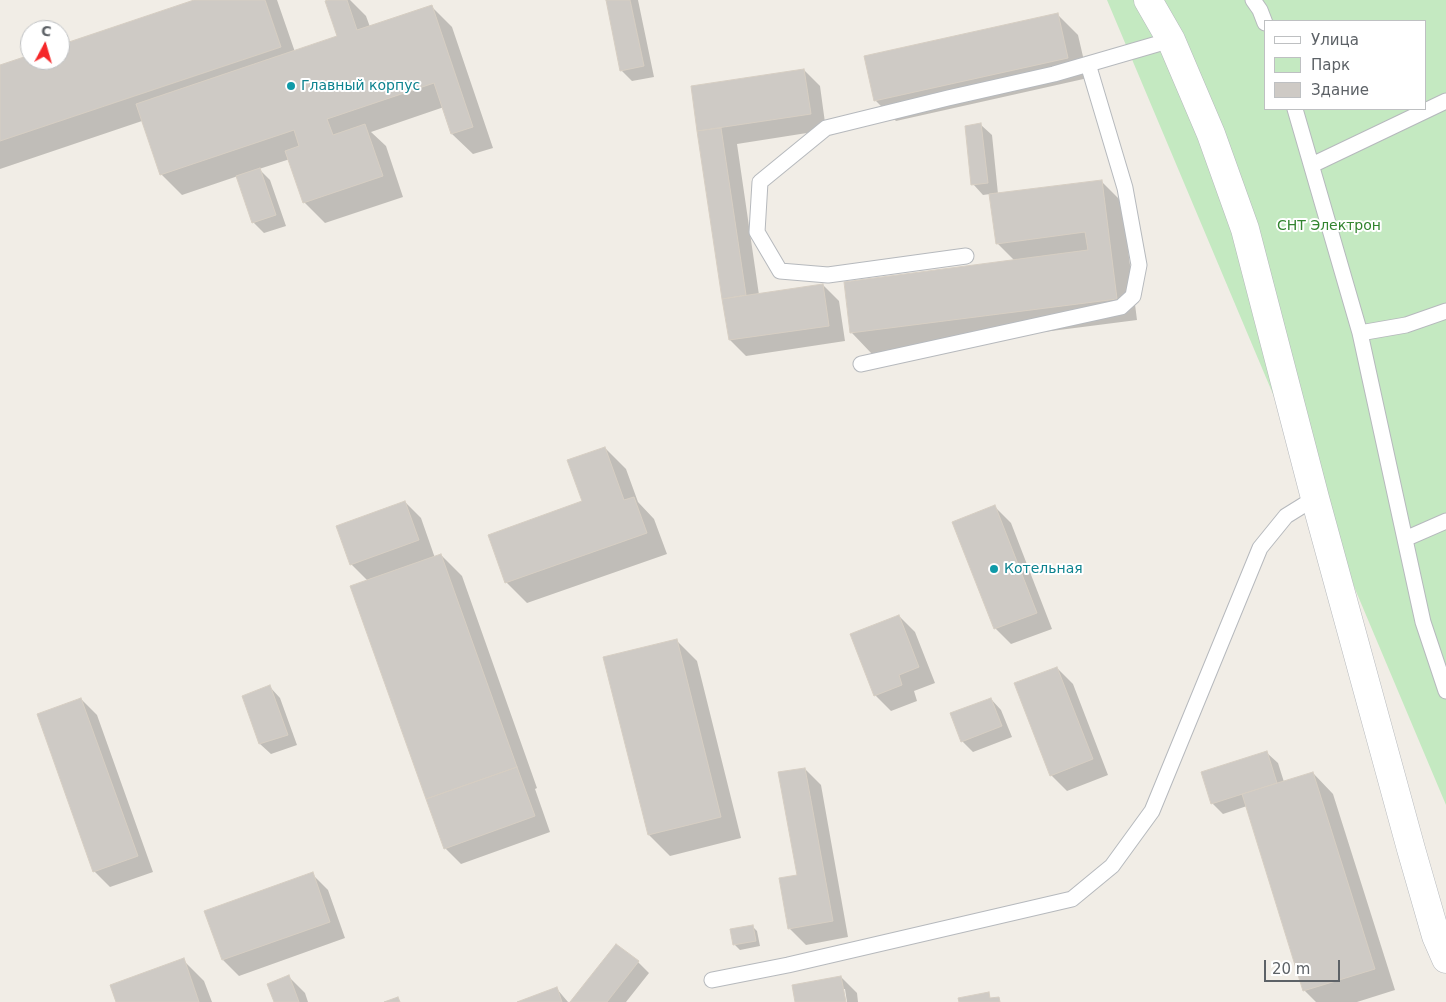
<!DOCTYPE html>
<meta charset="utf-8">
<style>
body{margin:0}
#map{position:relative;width:1446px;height:1002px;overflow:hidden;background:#f1ede6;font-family:"DejaVu Sans",sans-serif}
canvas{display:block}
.legend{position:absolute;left:1264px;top:20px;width:162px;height:90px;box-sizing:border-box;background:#fff;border:1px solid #bec0c2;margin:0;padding:6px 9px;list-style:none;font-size:15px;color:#5d6267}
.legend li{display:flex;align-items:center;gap:10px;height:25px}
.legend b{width:25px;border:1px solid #bec0c2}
.north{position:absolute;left:20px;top:20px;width:50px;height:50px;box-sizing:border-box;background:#fff;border:1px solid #bec0c2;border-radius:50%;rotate:6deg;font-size:14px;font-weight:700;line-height:20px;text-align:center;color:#5d6267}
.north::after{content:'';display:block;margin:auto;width:18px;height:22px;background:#f52729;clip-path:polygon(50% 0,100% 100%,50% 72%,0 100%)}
.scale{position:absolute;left:1264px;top:960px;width:76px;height:22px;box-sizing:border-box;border:2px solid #5d6267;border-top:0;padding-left:6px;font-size:15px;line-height:18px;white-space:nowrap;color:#5d6267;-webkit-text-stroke:4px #fff;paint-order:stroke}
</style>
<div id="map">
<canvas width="1446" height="1002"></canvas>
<ul class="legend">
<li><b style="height:6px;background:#fff"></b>Улица</li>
<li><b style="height:14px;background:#c4e9c1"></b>Парк</li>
<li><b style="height:14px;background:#cecac5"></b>Здание</li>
</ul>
<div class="north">С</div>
<div class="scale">20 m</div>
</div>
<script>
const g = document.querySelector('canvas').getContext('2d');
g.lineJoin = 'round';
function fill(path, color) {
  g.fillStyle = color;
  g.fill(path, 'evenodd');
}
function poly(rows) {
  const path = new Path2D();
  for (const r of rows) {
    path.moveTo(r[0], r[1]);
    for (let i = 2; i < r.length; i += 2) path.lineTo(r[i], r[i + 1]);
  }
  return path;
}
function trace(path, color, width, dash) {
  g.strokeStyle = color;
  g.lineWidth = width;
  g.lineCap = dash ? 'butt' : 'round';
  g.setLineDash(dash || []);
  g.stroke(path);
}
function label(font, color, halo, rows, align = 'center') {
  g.font = font + ' "DejaVu Sans",sans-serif';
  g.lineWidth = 4;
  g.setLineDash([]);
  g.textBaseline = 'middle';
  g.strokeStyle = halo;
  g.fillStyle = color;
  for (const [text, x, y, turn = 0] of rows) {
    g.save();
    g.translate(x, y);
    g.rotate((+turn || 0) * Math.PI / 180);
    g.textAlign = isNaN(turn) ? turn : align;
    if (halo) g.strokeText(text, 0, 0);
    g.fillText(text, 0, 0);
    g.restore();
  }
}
fill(poly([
 [1107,0,1446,0,1446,805],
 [1265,21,1425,21,1425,109,1265,109]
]), '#c4e9c1');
fill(poly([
 [198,0,277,0,295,52,338,37,332,0,350,0,366,16,370,27,431,6,452,27,493,148,473,154,452,134,444,107,371,132,386,146,403,197,325,223,304,202,290,159,259,169,270,180,286,226,264,233,253,222,238,176,182,195,161,174,142,121,0,169,0,67,30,56,30,60,60,60,60,46],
 [607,0,638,0,654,77,632,81,621,70],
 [1057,14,1078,35,1088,78,896,121,875,100],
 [804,70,820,86,826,130,737,144,759,295,823,285,839,301,845,341,746,356,730,340,692,87],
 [981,125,992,135,998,194,1101,181,1122,202,1137,320,872,354,852,333,1015,261,997,243,990,194,983,195,973,184],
 [605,448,626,469,638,502,654,519,667,554,527,603,506,582,583,502],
 [405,502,421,518,435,558,441,555,462,576,537,788,535,789,550,832,461,864,445,848,368,581,351,564],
 [995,507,1011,523,1052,629,1011,644,995,628],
 [899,616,915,632,935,683,914,691,917,701,891,711,875,695],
 [676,640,697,661,741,838,670,856,649,835],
 [1057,668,1073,684,1108,775,1067,791,1051,775],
 [270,687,280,698,297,745,271,754,260,744,243,697],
 [81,699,97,715,153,872,110,887,94,871],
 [991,699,1001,710,1012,737,973,752,962,741],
 [1267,753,1278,763,1284,782,1313,773,1333,794,1395,990,1357,1002,1316,1002,1305,991,1247,806,1223,814,1212,803],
 [805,769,821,785,848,937,806,945,790,929,798,876],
 [312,874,328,890,345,938,239,976,223,960],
 [752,926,757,931,760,946,740,950,735,945,731,930],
 [616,945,638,962,649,973,626,1002,572,1002],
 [183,960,204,981,212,1002,118,1002],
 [289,977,305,993,308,1002,275,1002],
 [841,977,857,993,858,1002,847,1002,845,989,842,989,845,1002,796,1002],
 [557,989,568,1002,521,1002]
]), '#0003');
const building = poly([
 [194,0,265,0,281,47,0,141,0,65,30,55,30,60,60,60,60,45,194,0],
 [328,0,347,0,357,30,432,5,473,127,451,134,434,83,327,119,333,135,365,124,383,176,303,203,285,151,299,146,294,130,160,175,136,104,337,36,325,1,328,0],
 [606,0,630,0,644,66,620,71,606,0],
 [1058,13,1068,58,874,101,864,56,1058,13],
 [804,69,811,114,697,131,691,86,804,69],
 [981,123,988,183,971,185,965,126,981,123],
 [721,128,746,295,722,299,697,131,721,128],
 [260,168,276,215,252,223,236,176,260,168],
 [1102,180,1117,299,850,333,844,282,1088,250,1085,232,996,244,989,194,1102,180],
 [823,284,829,326,729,340,722,299,823,284],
 [605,447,624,500,634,497,647,533,505,583,488,535,582,501,567,460,605,447],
 [405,501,419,540,350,565,336,526,405,501],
 [995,505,1037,613,994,629,952,522,995,505],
 [441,554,517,767,426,799,350,586,441,554],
 [899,615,919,667,899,675,902,685,874,696,850,634,899,615],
 [677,639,721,817,648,835,603,657,677,639],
 [1057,667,1093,759,1050,776,1014,683,1057,667],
 [270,685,288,735,259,744,242,696,270,685],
 [81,698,138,856,93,872,37,714,81,698],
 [991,698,1002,726,961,742,950,713,991,698],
 [1267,751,1277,783,1211,804,1201,772,1267,751],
 [517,767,535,816,444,849,426,799,517,767],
 [805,768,833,921,788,929,779,878,797,875,778,772,805,768],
 [1313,772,1375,969,1303,991,1242,794,1313,772],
 [313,872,330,922,222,960,204,911,313,872],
 [753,925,756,941,733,945,730,929,753,925],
 [616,944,639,961,607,1002,570,1002,616,944],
 [184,958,199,1002,116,1002,110,985,184,958],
 [289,975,299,1002,274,1002,267,984,289,975],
 [841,976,846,1002,795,1002,792,985,841,976],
 [557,987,562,1002,517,1002,557,987],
 [989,992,990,998,999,997,1000,1002,959,1002,958,998,989,992],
 [398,997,400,1002,384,1002,398,997]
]);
fill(building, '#cecac5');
trace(building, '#d6cec3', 1);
const service = poly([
 [1253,0,1260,10,1265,23],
 [1295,109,1360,333,1423,622,1446,691],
 [1312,165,1446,101],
 [966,256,828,275,780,271,757,232,760,182,826,128,948,98,1054,74,1171,40],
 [1360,333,1406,325,1446,311],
 [861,364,1121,307,1133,296,1139,265,1125,188,1088,64],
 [1405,539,1446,521],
 [712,980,788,965,1072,899,1112,866,1152,811,1260,548,1286,516,1315,498]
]);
const minor = poly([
 [1148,0,1171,40,1211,134,1245,229,1315,498,1411,849,1436,936,1446,959]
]);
trace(service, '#b6b9bd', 17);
trace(minor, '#b6b9bd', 29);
trace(service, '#fff', 15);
trace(minor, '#fff', 28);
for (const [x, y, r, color] of [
 [291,86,5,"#0f9aa8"],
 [994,569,5,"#0f9aa8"]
]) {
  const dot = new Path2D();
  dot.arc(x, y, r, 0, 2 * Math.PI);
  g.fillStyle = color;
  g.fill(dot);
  trace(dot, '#fff', 2);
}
label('14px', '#0d838f', '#fff', [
 ["Главный корпус",301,86],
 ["Котельная",1004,569]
], 'left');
label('14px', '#32842f', '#fff', [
 ["СНТ Электрон",1329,226]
]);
</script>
